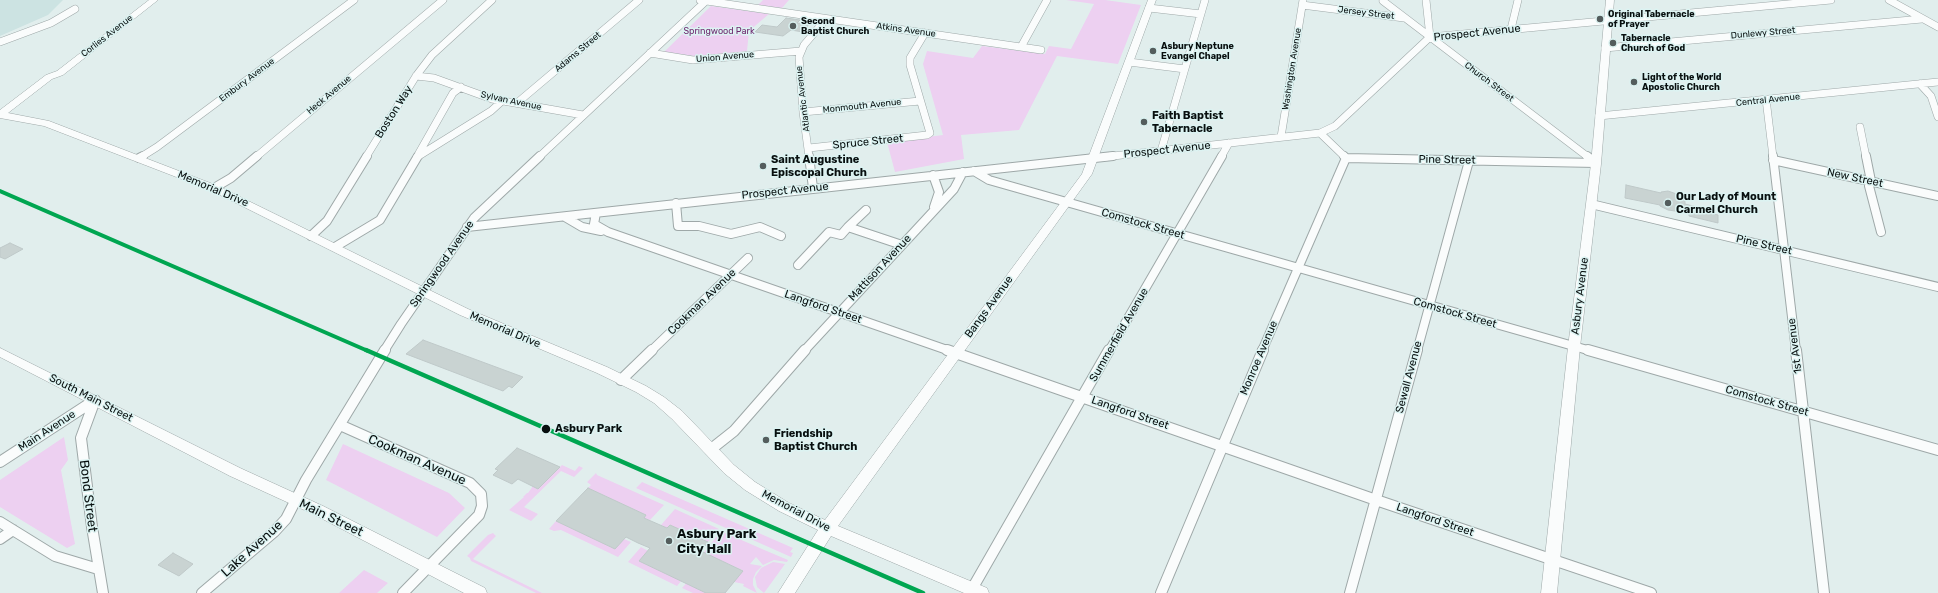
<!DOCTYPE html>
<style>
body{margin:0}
canvas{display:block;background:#e1eeed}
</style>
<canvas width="1938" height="593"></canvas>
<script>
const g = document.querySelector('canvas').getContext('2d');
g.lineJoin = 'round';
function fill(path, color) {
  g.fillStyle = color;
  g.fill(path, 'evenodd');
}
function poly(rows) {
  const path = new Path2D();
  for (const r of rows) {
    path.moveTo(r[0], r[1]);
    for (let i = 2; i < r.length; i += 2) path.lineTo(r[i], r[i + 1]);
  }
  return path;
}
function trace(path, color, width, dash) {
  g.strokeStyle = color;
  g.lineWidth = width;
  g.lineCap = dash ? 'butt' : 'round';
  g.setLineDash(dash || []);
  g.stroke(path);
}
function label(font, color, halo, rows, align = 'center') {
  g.font = font + ' Rubik,sans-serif';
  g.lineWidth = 3;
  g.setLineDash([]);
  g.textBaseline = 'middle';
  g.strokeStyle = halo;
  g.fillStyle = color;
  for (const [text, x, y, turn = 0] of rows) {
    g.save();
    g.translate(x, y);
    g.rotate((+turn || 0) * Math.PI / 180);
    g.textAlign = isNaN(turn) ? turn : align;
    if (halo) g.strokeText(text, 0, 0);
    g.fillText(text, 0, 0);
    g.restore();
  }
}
fill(poly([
 [0,0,63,0,48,15,0,36]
]), '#cce3e2');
fill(poly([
 [763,0,789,0,782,8,758,5],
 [1066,0,1105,0,1141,5,1118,64,1057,56,1019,130,961,135,964,159,895,172,887,142,943,135,923,64,927,51,973,58,982,46,1045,54,1049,46,1071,49,1094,4],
 [711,6,769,14,749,31,747,51,695,56,664,52],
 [64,437,68,460,61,470,75,544,67,548,0,507,0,480],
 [343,444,449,493,465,508,437,537,326,480],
 [562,465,575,471,579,466,583,468,574,477,561,471,524,507,538,514,531,521,509,510,524,497,523,497,527,493,528,493,533,486,538,489],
 [596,473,597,475,664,505,650,520,644,518,646,515,588,488,591,485,587,482],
 [642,482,793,548,790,552,793,553,791,557,636,488],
 [675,509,719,529,708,542,670,525,667,528,661,525],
 [556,521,615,549,624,539,631,542,618,557,561,530,554,531,549,529],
 [721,531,762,549,788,560,787,562,774,560,763,565,756,557,750,564,762,566,756,572,753,579,753,585,757,593,743,586,744,584,734,582,742,570,712,557,701,556],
 [493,533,496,536,473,559,542,593,536,593,471,561,470,558,467,556,488,535],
 [641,547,648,551,639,561,678,579,687,568,698,573,689,585,706,593,693,593,682,588,692,577,687,574,677,586,628,562],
 [773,562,785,564,764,593,757,587,755,577,761,568],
 [364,570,388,583,377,593,339,593]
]), '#edd0f1');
const building = poly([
 [786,18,800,20,797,23,809,24,803,32,791,30,783,36,755,32,762,25,777,27,786,18],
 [1626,185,1661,193,1661,192,1668,191,1685,197,1685,204,1697,207,1700,211,1718,215,1718,223,1689,216,1689,213,1668,210,1660,206,1660,205,1625,198,1626,185],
 [10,243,23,249,5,259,0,257,0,248,10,243],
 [423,340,523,377,512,388,509,386,503,391,406,354,423,340],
 [517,448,560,467,538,489,518,479,512,484,493,475,498,470,495,469,517,448],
 [588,488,646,515,644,518,667,528,670,525,708,542,701,551,743,571,725,593,706,593,639,561,650,548,638,543,626,537,615,549,556,521,588,488],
 [173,553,193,564,179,576,158,565,173,553]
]);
fill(building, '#c9d3d2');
trace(building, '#bfc9c9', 1);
const streetFar2 = poly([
 [700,0,1041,50],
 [1426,0,1430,37],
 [1889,0,1938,27],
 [1383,1,1588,157],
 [1302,5,1404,18],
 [1149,8,1201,14],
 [1511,29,1518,0],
 [0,42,51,23,75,9],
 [1021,47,1047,0],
 [1605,48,1922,19],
 [650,53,693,60,801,51],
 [1129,62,1185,69],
 [416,76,434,78,492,99,583,115],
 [1920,84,1931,96,1938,117],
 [1766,99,1773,157],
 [517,103,639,0],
 [803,112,920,101],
 [1599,116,1938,82],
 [1860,127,1866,157],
 [1320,133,1345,157],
 [1281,137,1303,0],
 [809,148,927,135,930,133,910,65,910,58,925,33],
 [1161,151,1205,0],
 [419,153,453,93,461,87],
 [141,157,157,147,354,0],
 [256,157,443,0],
 [366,157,416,76,432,55,492,0],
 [417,157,491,111,502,101],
 [539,157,707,0],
 [809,157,803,112,799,57,804,45,826,19],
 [1104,157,1320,133,1335,126,1430,37,1831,0],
 [1221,157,1229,143]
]);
const streetFar1 = poly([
 [809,156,813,188],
 [1587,156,1596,163],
 [1773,156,1796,351],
 [1866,156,1871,181,1869,186,1881,232],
 [139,158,143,156],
 [1346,158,1596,163],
 [1773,160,1938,196],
 [974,171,989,180,1591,351],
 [933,175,939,192,934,207],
 [214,188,231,178,257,156],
 [676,203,678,226,699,226,731,234,760,227,781,236],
 [1591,204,1938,287],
 [866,210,848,227,902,245],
 [596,213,594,224,608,232,950,351],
 [565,217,582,227,601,231],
 [467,227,1113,156],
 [311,236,327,221,367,156],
 [335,247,380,220,418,156],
 [798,265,829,232,841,235,848,227],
 [384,351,401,324,474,218,540,156],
 [651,351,748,258],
 [804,351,954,189,963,172],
 [1109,351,1222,156],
 [1262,351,1346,158,1344,156],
 [1417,351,1469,161]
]);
const street = poly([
 [947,350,1376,500,1651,593],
 [1588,350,1938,450],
 [1796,350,1824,593],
 [621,380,652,350],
 [95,400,81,438,92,527,103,593],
 [340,425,470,483,481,494,482,506,479,515,403,593],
 [710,450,734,431,805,350],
 [0,462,95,400],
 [0,522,55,556,98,569],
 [0,539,13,530],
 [972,589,1109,350],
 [202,593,274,532,286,519,306,480,385,350],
 [1161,593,1263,350],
 [1350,593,1417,350]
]);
const secondary = poly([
 [149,0,158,0,63,75,52,79,8,113,49,121,218,186,468,309,607,367,646,386,664,397,682,411,734,465,755,482,789,503,825,520,1082,174,1148,0,1156,0,1092,174,838,526,987,588,989,593,964,593,831,536,795,593,778,593,818,530,779,511,745,490,724,473,672,419,654,403,636,392,597,373,460,315,210,190,44,126,0,118,0,110,46,75,57,71,149,0],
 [1606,0,1614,0,1601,164,1580,347,1557,593,1541,593,1568,347,1591,164,1606,0],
 [0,348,240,468,323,506,485,588,487,593,464,593,313,514,230,476,0,357,0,348]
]);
trace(streetFar2, '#9ea8a8', 8);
trace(streetFar1, '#9ea8a8', 10);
trace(street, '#9ea8a8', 12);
trace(secondary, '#9ea8a8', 1);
trace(streetFar2, '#fafcfc', 7);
trace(streetFar1, '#fafcfc', 8);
trace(street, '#fafcfc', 10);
fill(secondary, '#fafcfc');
trace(poly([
 [0,191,368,351]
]), '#00a651', 4);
trace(poly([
 [366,350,923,593]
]), '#00a651', 4.5);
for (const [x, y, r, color] of [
 [1600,19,4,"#545d5d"],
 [793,26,4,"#545d5d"],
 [1613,43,4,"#545d5d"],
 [1153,51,4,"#545d5d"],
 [1634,82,4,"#545d5d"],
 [1144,122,4,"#545d5d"],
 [763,166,4,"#545d5d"],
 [1668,203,4,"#545d5d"],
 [546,429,5,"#080f0f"],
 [766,440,4,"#545d5d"],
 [669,541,4,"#545d5d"]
]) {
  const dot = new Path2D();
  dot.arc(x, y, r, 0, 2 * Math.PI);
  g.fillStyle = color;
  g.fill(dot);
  trace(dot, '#dcf3f2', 1.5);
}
label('9px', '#080f0f', '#dcf3f2', [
 ["Jersey Street",1366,13,7],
 ["Atkins Avenue",906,30,8],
 ["Dunlewy Street",1763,33,-5],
 ["Corlies Avenue",107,36,-38],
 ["Adams Street",578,52,-40],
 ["Union Avenue",725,57,-5],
 ["Washington Avenue",1292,69,-81],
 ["Embury Avenue",247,80,-37],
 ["Church Street",1489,82,37],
 ["Heck Avenue",329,95,-40],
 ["Atlantic Avenue",803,99,-97],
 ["Central Avenue",1768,100,-6],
 ["Sylvan Avenue",511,101,12],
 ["Monmouth Avenue",862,106,-6]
]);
label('bold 9px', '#080f0f', '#dcf3f2', [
 ["Original Tabernacle",1608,14],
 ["of Prayer",1608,24],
 ["Second",801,21],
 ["Baptist Church",801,31],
 ["Tabernacle",1621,38],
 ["Church of God",1621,48],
 ["Asbury Neptune",1161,46],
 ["Evangel Chapel",1161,56],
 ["Light of the World",1642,77],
 ["Apostolic Church",1642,87]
], 'left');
label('9px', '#6e276e', '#dcf3f2', [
 ["Springwood Park",719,31]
]);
label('11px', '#080f0f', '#dcf3f2', [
 ["Prospect Avenue",1477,33,-6],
 ["Boston Way",394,112,-58],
 ["Spruce Street",868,142,-6],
 ["Prospect Avenue",1167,150,-6],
 ["Pine Street",1447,160,1],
 ["New Street",1855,178,12],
 ["Memorial Drive",213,189,23],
 ["Prospect Avenue",785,191,-6],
 ["Comstock Street",1143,224,16],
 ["Pine Street",1764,245,13],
 ["Springwood Avenue",442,264,-55],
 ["Mattison Avenue",880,268,-47],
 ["Asbury Avenue",1580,296,-83],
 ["Cookman Avenue",702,302,-44],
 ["Langford Street",823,307,19],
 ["Bangs Avenue",989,307,-54],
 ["Comstock Street",1455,313,16],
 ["Memorial Drive",505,330,23],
 ["Summerfield Avenue",1119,335,-60],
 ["1st Avenue",1795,346,-97],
 ["Monroe Avenue",1259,358,-67],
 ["Sewall Avenue",1409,377,-75],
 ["South Main Street",91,398,27],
 ["Comstock Street",1767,401,16],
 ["Langford Street",1130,413,19],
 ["Main Avenue",47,431,-33],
 ["Memorial Drive",796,511,28],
 ["Langford Street",1435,520,19]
]);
label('bold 11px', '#080f0f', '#dcf3f2', [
 ["Faith Baptist",1152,116],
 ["Tabernacle",1152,129],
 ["Saint Augustine",771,160],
 ["Episcopal Church",771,173],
 ["Our Lady of Mount",1676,197],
 ["Carmel Church",1676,210],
 ["Friendship",774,434],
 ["Baptist Church",774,447]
], 'left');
label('bold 11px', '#080f0f', '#dcf3f2', [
 ["Asbury Park",555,429]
], 'left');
label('13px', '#080f0f', '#dcf3f2', [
 ["Cookman Avenue",417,460,24],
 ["Bond Street",88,496,83],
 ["Main Street",331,518,26],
 ["Lake Avenue",252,549,-42]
]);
label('bold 13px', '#080f0f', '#dcf3f2', [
 ["Asbury Park",677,534],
 ["City Hall",677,549]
], 'left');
</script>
